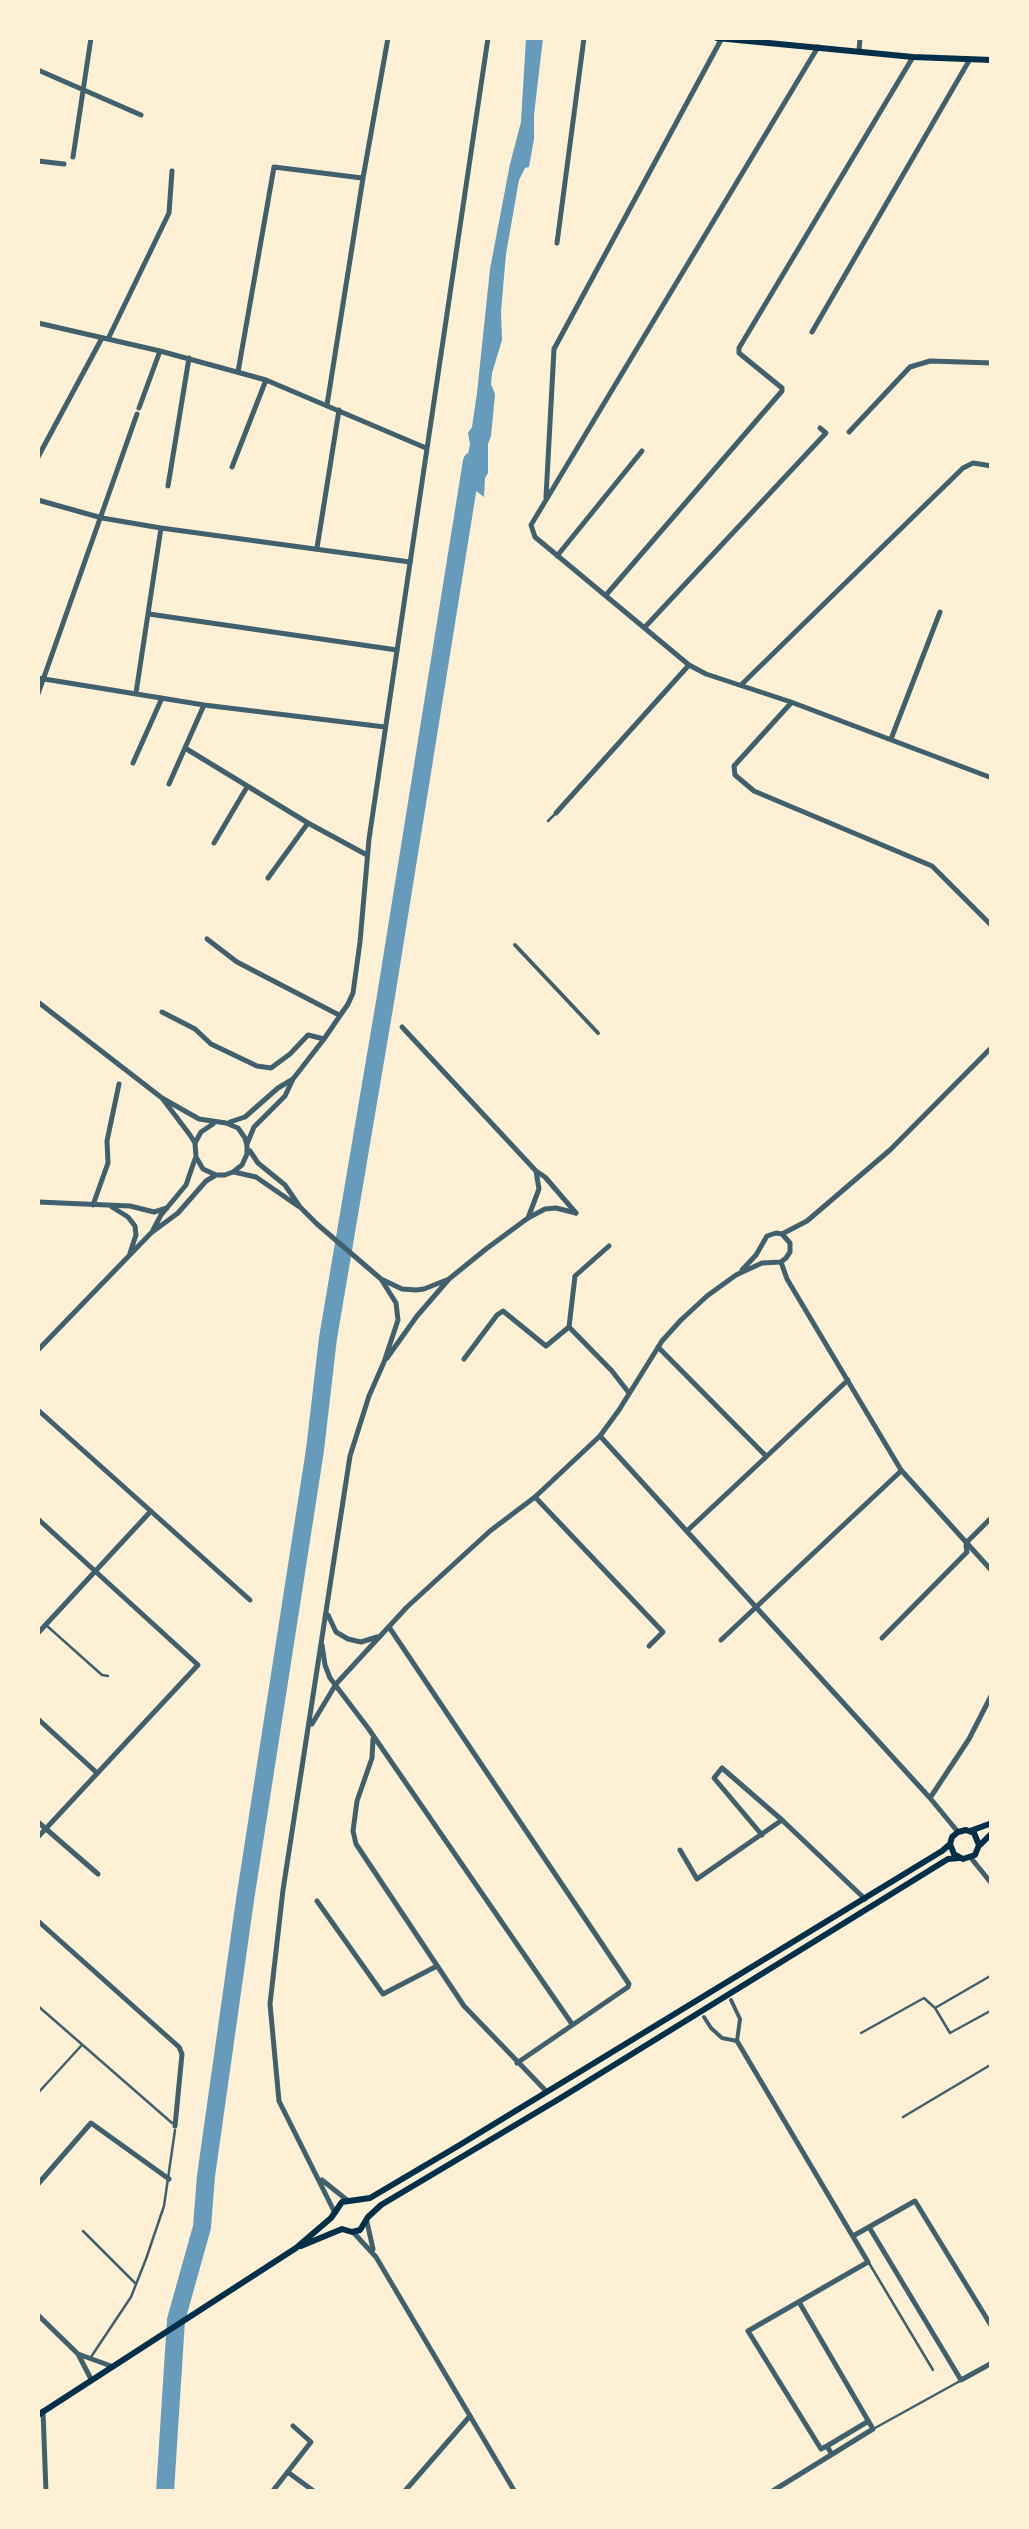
<!DOCTYPE html>
<style>
body{margin:0}
#map{position:relative;width:1029px;height:2529px;overflow:hidden;background:#fdf0d5;font-family:"Noto Sans",sans-serif}
canvas{display:block}
.frame{position:absolute;inset:0;border:40px solid #fdf0d5;pointer-events:none}
</style>
<div id="map">
<canvas width="1029" height="2529"></canvas>
<div class="frame"></div>
</div>
<script>
const g = document.querySelector('canvas').getContext('2d');
g.lineJoin = 'round';
function fill(path, color) {
  g.fillStyle = color;
  g.fill(path, 'evenodd');
}
function poly(rows) {
  const path = new Path2D();
  for (const r of rows) {
    path.moveTo(r[0], r[1]);
    for (let i = 2; i < r.length; i += 2) path.lineTo(r[i], r[i + 1]);
  }
  return path;
}
function trace(path, color, width, dash) {
  g.strokeStyle = color;
  g.lineWidth = width;
  g.lineCap = dash ? 'butt' : 'round';
  g.setLineDash(dash || []);
  g.stroke(path);
}
fill(poly([
 [526,38,543,38,534,115,534,139,529,167,525,168,519,180,506,254,501,311,502,340,492,373,491,384,495,394,491,436,488,444,488,473,485,478,484,497,463,481,470,444,468,433,472,427,477,393,490,269,510,164,521,122]
]), '#669bbc');
trace(poly([
 [165,2492,176,2320,202,2227,206,2176,245,1900,315,1450,328,1338,386,996,472,461]
]), '#669bbc', 18);
trace(poly([
 [548,821,555,814],
 [46,1625,102,1675,108,1676],
 [38,2006,172,2123],
 [935,2008,950,2033,992,2010],
 [861,2033,924,1998,935,2008,992,1975],
 [38,2093,81,2046],
 [903,2117,992,2064],
 [83,2231,135,2283],
 [869,2263,933,2370],
 [91,2357,131,2297,146,2259,164,2206,175,2130],
 [875,2428,960,2381]
]), '#3f606c', 2.5);
trace(poly([
 [515,945,598,1033],
 [704,2017,711,2028,722,2038,737,2041,740,2019,731,2000]
]), '#3f606c', 4);
trace(poly([
 [859,51,860,38],
 [38,70,141,115],
 [73,157,91,38],
 [38,161,64,164],
 [557,243,584,38],
 [38,323,160,351,266,380,426,448],
 [812,332,970,59],
 [108,339,169,213,172,171],
 [238,372,274,167,362,178],
 [327,405,363,178,388,38],
 [139,408,160,351],
 [849,432,910,367,930,361,992,363],
 [38,457,102,338],
 [232,467,266,380],
 [168,486,189,358],
 [546,497,554,349,722,38],
 [38,500,102,518,161,528,410,562],
 [317,548,339,410],
 [557,556,642,451],
 [606,595,782,391,782,388,739,353,739,348,913,57],
 [149,614,397,650],
 [645,627,826,433,820,428],
 [689,665,535,537,531,525,818,47],
 [38,678,204,705,385,727],
 [741,685,963,468,973,463,992,466],
 [136,693,161,528],
 [38,694,137,414],
 [791,703,734,766,735,775,754,791,932,866,992,926],
 [891,739,940,612],
 [185,748,308,823,367,855],
 [133,763,162,698],
 [169,784,204,705],
 [556,813,689,665,706,674,791,702,992,778],
 [214,843,247,787],
 [268,878,308,823],
 [207,939,237,962,339,1015],
 [162,1012,195,1029,211,1044,257,1066,271,1068,290,1054,308,1035,324,1039],
 [402,1027,536,1171,545,1177,576,1213],
 [93,1205,108,1163,107,1141,119,1084],
 [528,1218,539,1189,536,1171],
 [609,1246,575,1276,569,1327,612,1371,629,1393],
 [781,1262,787,1279,901,1470,992,1571],
 [658,1347,766,1456],
 [464,1359,497,1315,503,1311,546,1346,569,1327],
 [38,1410,250,1600],
 [600,1436,930,1798,958,1832],
 [535,1497,663,1632,649,1646],
 [38,1519,198,1665,38,1837],
 [688,1530,848,1380],
 [966,1543,992,1517],
 [389,1627,629,1984,628,1987,517,2063],
 [38,1633,151,1511],
 [882,1638,967,1552,966,1546],
 [721,1640,901,1471],
 [322,1645,325,1665,330,1678,368,1728,572,2024],
 [38,1719,96,1772],
 [373,1739,372,1758,357,1801,353,1831,356,1844,464,2006,546,2091],
 [930,1798,969,1739,992,1694],
 [38,1822,98,1874],
 [762,1835,714,1778,722,1768,782,1820,865,1899],
 [680,1850,697,1879,782,1820],
 [971,1858,992,1884],
 [317,1901,383,1994,437,1966],
 [38,1921,179,2047,182,2054,175,2126],
 [737,2041,868,2262,748,2331,821,2449,827,2446,831,2453],
 [38,2184,91,2123,169,2179],
 [869,2227,961,2380,992,2363],
 [853,2236,915,2201,992,2327],
 [38,2315,78,2354,91,2379],
 [78,2354,111,2366],
 [43,2411,46,2492],
 [827,2446,867,2422],
 [289,2473,315,2492],
 [272,2492,311,2442,293,2426],
 [404,2492,470,2416],
 [771,2492,873,2429,799,2302]
]), '#3f606c', 5);
trace(poly([
 [38,1002,162,1098,199,1119,226,1123,238,1128,245,1138,247,1146,247,1154,242,1165,233,1172,225,1175,216,1175,203,1169,196,1157,195,1143,190,1135,162,1098],
 [230,1122,245,1117,278,1088,293,1079],
 [195,1143,201,1132,213,1124],
 [247,1144,254,1127,285,1096,293,1079,324,1039,348,1004,353,993,360,942,369,839,488,38],
 [250,1151,258,1163,285,1185,300,1207,317,1224,381,1279,402,1289,416,1290,424,1289,449,1279],
 [234,1172,256,1177,298,1206],
 [38,1202,130,1206,154,1212,167,1208],
 [112,1207,128,1217,135,1226,136,1235,130,1253],
 [153,1230,161,1215,186,1185,195,1159],
 [742,1270,756,1255,767,1236,776,1233,782,1234,807,1221,890,1150,992,1047],
 [38,1350,151,1233,178,1213,206,1181,216,1175],
 [387,1358,417,1316,449,1279,486,1249,528,1218,545,1209,556,1208,576,1213],
 [328,1615,336,1632,348,1639,361,1642,377,1637],
 [312,1724,336,1684,407,1607,490,1531,535,1497,600,1436,619,1410,662,1341,681,1320,707,1296,736,1275,762,1263,781,1262,786,1258,790,1252,790,1243,782,1234],
 [322,2180,347,2200],
 [335,2213,279,2101,270,2004,283,1890,350,1456,369,1396,384,1362,398,1320,396,1303,381,1279],
 [367,2222,373,2249],
 [353,2232,376,2257,515,2492]
]), '#3f606c', 5);
trace(poly([
 [717,38,913,57,992,60],
 [970,1831,992,1823],
 [980,1845,992,1833],
 [301,2246,342,2229,352,2232,360,2230,368,2217,381,2205,559,2099,948,1859,959,1858],
 [38,2415,296,2248,331,2218,342,2202,370,2198,458,2146,942,1851,950,1844,952,1837,958,1832,966,1830,974,1833,979,1845,975,1855,963,1859,954,1854,950,1844]
]), '#003049', 6);
</script>
